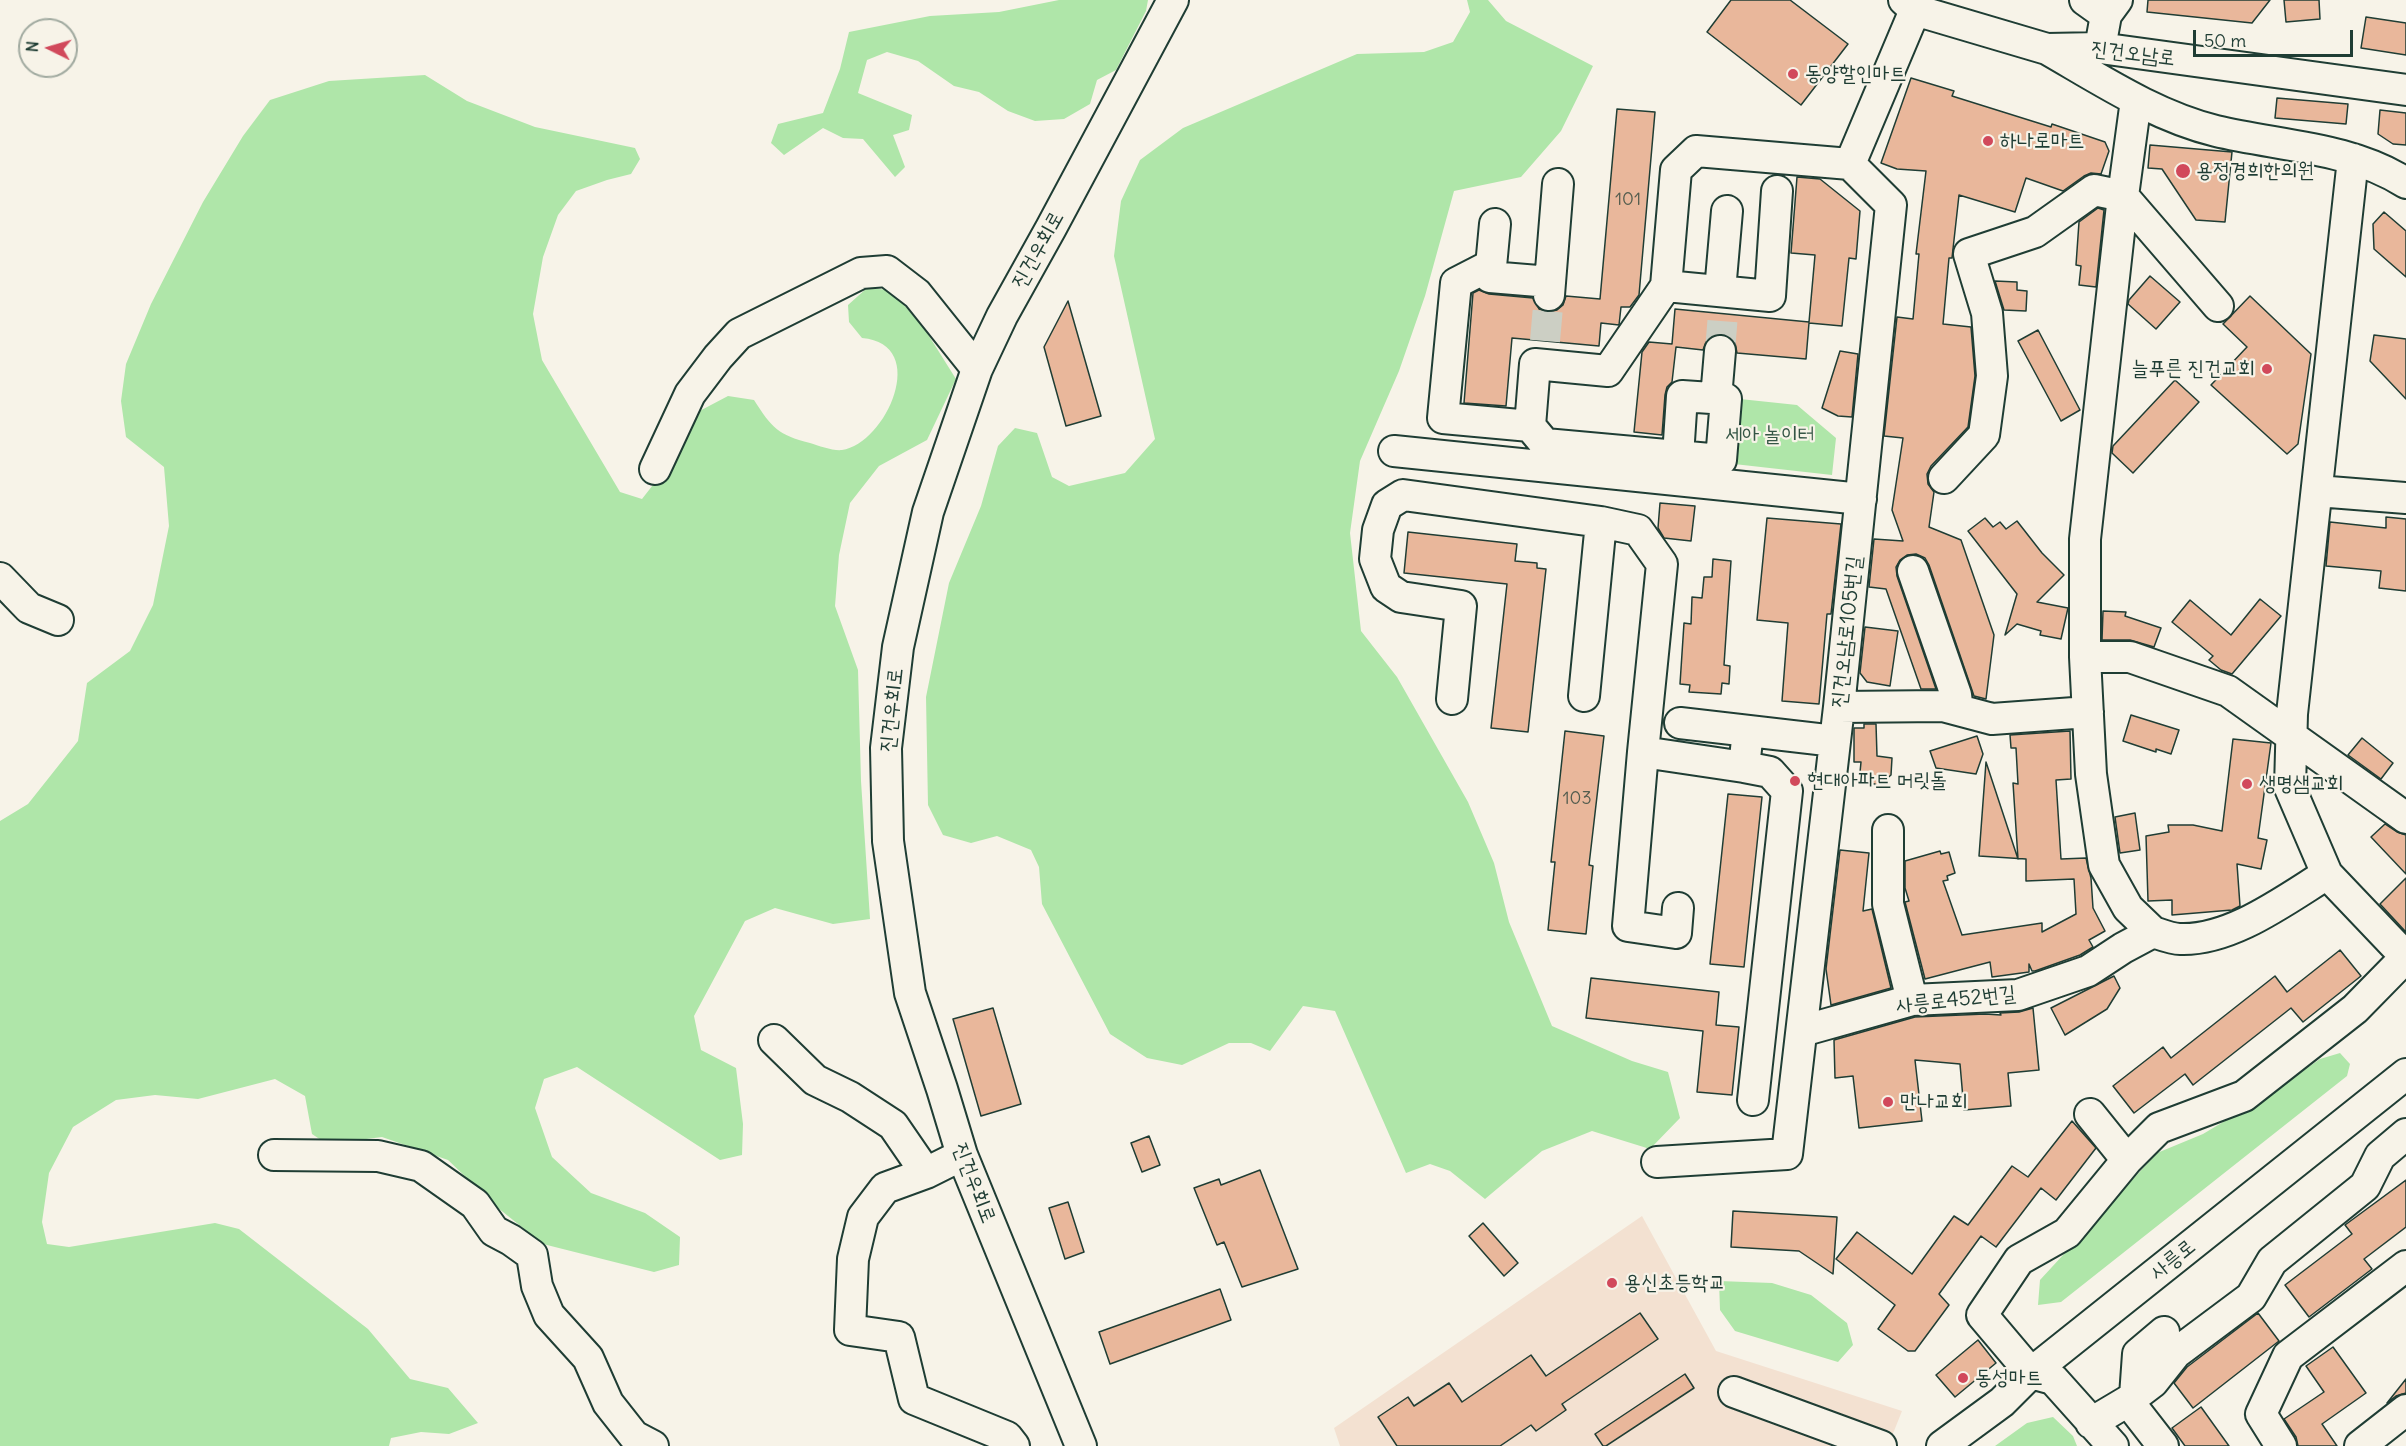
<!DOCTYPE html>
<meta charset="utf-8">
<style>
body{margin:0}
#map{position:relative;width:2406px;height:1446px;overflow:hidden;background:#f7f3e8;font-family:Delius,sans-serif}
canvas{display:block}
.north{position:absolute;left:18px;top:18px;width:60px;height:60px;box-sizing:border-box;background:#f7f3e8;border:2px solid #a1aaa0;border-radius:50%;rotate:275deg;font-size:16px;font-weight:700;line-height:24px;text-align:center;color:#1f3d34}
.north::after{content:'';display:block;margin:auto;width:21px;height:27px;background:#d1495b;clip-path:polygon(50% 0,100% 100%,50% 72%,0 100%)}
.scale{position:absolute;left:2193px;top:30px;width:160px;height:27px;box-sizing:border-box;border:3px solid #1f3d34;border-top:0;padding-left:8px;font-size:18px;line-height:21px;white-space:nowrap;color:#1f3d34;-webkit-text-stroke:4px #f7f3e8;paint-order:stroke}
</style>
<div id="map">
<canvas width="2406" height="1446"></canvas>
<div class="north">N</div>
<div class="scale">50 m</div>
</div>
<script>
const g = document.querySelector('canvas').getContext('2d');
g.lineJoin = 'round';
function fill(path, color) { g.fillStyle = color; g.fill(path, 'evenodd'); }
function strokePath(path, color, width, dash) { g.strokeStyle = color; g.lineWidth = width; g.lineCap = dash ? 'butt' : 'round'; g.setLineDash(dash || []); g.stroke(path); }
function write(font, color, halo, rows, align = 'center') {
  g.font = font + ' Delius,"Poor Story",sans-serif'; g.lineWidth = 4.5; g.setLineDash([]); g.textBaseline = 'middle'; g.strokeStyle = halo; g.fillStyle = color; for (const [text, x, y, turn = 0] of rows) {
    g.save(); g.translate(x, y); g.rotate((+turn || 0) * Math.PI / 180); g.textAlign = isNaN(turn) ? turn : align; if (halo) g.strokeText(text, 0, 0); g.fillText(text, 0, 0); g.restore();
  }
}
const built = new Path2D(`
 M1642 1216 1716 1351 1902 1411 1888 1446H1340L1334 1428Z`);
const green = new Path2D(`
 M1059 0H1148L1146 11 1116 70 1097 80 1090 104 1064 119 1035 121 1008 111 979 92 954 86 918 61 887 52 867 60 858 93 912 115 909 130 893 135 905 167 895 177 863 139 843 138 823 128 784 155 771 143 778 124 823 113 840 69 849 32 930 16 999 12Z
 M1467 0H1488L1506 21 1593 66 1561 131 1521 177 1454 191 1425 296 1399 371 1360 461 1350 533 1361 631 1397 677 1468 802 1494 863 1509 922 1552 1026 1632 1061 1668 1072 1680 1118 1650 1149 1592 1131 1542 1151 1485 1199 1450 1171 1430 1164 1406 1173 1335 1011 1303 1006 1270 1051 1251 1043H1229L1182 1065 1147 1058 1110 1034 1042 904 1039 867 1031 850 997 836 971 843 943 835 928 805 926 697 949 583 981 506 998 446 1015 428 1037 433 1052 477 1069 486 1125 473 1155 439 1114 256 1121 201 1140 160 1183 128 1357 54 1424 52 1453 42 1470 12Z
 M425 75 467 101 535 127 635 148 640 159 631 174 607 180 576 191 558 215 543 257 533 314 542 360 620 492 642 499 656 481 692 415 728 396 754 400C772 428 778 435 810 443 819 446 833 451 842 450 886 444 931 344 862 338L849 322 848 305 867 288 891 290 924 328 956 379 927 440 879 466 850 503 839 555 835 606 858 670 861 781 870 919 833 924 775 908 745 921 694 1016 701 1050 736 1068 743 1124 742 1155 720 1160 577 1067 544 1079 535 1108 552 1157 591 1193 645 1213 680 1237 679 1265 654 1272 543 1244 498 1208 448 1160 382 1137 327 1144 312 1134 305 1096 275 1079 198 1099 155 1095 116 1100 73 1127 49 1173 42 1222 47 1244 69 1247 215 1223 239 1229 368 1329 410 1379 448 1388 478 1423 449 1434 421 1432 391 1438 389 1446H0V821L28 804 78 741 87 683 130 651 153 605 169 526 164 467 126 437 121 401 126 364 151 304 203 202 243 136 270 100 329 81Z
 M1740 399 1797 405 1836 438 1832 475 1734 464Z
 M2340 1053 2350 1064 2347 1076 2061 1302 2038 1305 2040 1280 2157 1153 2203 1134 2265 1097 2320 1059Z
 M1719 1281 1772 1283 1811 1295 1847 1323 1853 1345 1838 1362 1735 1331 1720 1310Z
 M2053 1417 2073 1436 2077 1446H1995L2027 1423Z`);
const building = new Path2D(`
 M1731 0H1790L1848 44 1801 105 1707 32Z
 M2148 0H2270L2252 23 2147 12Z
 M2284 0H2319L2320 19 2286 22Z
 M2366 17 2406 23V55L2361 48Z
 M1911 78 1954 91 1952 96 2051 127 2052 124 2105 142 2109 151 2101 174 2091 173 2084 176 2063 191 2026 178 2015 212 1959 195 1952 258H1949L1943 324 1971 327 1975 376 1968 427 1931 466 1927 474 1928 484 1934 492 1929 527 1961 540 1994 635 1986 699 1974 696 1929 565 1925 558 1916 554 1907 555 1900 560 1896 567 1897 576 1936 689H1921L1886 589 1869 587 1874 539 1903 541 1892 510 1903 438 1884 436 1897 317 1913 319 1919 254H1916L1926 171 1897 169 1881 163Z
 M2277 98 2348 104 2346 124 2275 118Z
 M1617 109 1655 112 1639 295 1630 307H1621L1619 325 1601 323 1599 346 1512 338 1506 406 1464 403 1473 293 1479 290 1489 294 1533 298 1539 309 1548 312 1557 310 1563 305 1566 296 1600 299Z
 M2380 110 2406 113V145L2393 144 2378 134Z
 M2150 145 2232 152 2225 222 2196 220 2162 169 2148 168Z
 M1797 177 1820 179 1860 211 1856 259 1849 258 1842 326 1809 323 1806 359 1737 353 1735 343 1729 337 1722 334 1712 336 1706 342 1703 350 1676 347 1672 382 1667 387 1665 395 1662 435 1634 432 1642 352 1649 342 1672 344 1675 309 1809 322 1815 255 1791 253Z
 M2098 208 2104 210 2096 287 2079 285 2081 266 2076 265 2079 222Z
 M2384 212 2406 231V277L2374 249 2373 224Z
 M2150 276 2180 302 2156 329 2128 304 2129 300Z
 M1995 281 2017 282V290L2027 291 2026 311 2004 310Z
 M2250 296 2311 354 2298 444 2287 454 2211 385 2247 347 2223 324Z
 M1068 301 1101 416 1066 426 1044 347Z
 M2038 330 2080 410 2061 421 2018 341Z
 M2374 335 2406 339V399L2370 361Z
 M1840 351 1858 354 1852 417 1838 416 1822 408Z
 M2175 380 2199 402 2133 473 2112 453 2113 446Z
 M1660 503 1695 506 1691 541 1664 538 1658 528Z
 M2386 517 2406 519V591L2379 588 2381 571 2326 566 2330 522 2386 528Z
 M1767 518 1841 524 1831 614H1827L1819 704 1782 701 1788 623 1757 620Z
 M1985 518 1993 527 2000 522 2006 529 2017 521 2042 553 2064 575 2037 602 2068 608 2061 639 2040 635 2041 631 2017 624 2005 635 2017 594 1968 531Z
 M1408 532 1517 544 1515 561 1537 563V568L1546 569 1528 732 1491 728 1507 584 1404 573Z
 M1713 559 1731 561 1724 665 1730 666 1729 684 1722 683 1721 694 1689 692 1690 685 1680 684 1684 623 1691 624 1692 597 1702 598 1704 577H1712Z
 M2260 599 2281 616 2232 674 2221 670 2209 660 2213 656 2172 622 2190 600 2231 635Z
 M2103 611 2126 612 2125 616 2161 628 2154 647 2130 640H2102Z
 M1865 627 1898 631 1890 686 1867 682 1860 673Z
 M2131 715 2179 730 2171 754 2156 749V752L2123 741Z
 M1864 724H1876L1877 756 1892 758 1891 775 1876 788 1875 784 1859 783 1861 762H1854V728H1864Z
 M1565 731 1604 736 1589 865 1593 866 1586 934 1548 930 1555 862H1551Z
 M2070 731 2071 779 2056 780 2061 859 2086 858 2091 878 2093 908 2105 931 2089 940 2093 947 2080 955 2035 971H2032L2029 964V972L1992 977 1990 962 1925 979 1905 902 1909 901 1905 888V861L1940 851 1941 854 1949 852 1955 873 1947 876 1948 880 1943 881 1962 935 2042 923V932L2076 914 2074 879 2026 881V859L1979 856 1986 762 2018 859 2013 783 2018 784 2016 748H2011L2010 735Z
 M1977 736 1983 754 1976 774 1936 768 1930 751Z
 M2362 738 2393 763 2381 779 2348 755Z
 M2233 739 2271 743 2258 838 2267 840 2261 869 2237 864 2240 906 2232 910 2172 915V900L2148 901 2146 836 2169 832 2168 825H2193L2222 831Z
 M1728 794 1762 797 1744 967 1710 964Z
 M2135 813 2140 850 2120 853 2115 817Z
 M2385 824 2397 832 2406 835V874L2371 837Z
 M1840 850 1869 853 1863 911 1872 909 1891 988 1831 1005 1826 969Z
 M2406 878V932L2380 904Z
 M2340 950 2361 976 2303 1022 2291 1008 2193 1085 2185 1074 2134 1113 2113 1086 2163 1047 2171 1058 2275 976 2287 992Z
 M2114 976 2120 988 2107 1009 2065 1035 2051 1008Z
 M1591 978 1719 992 1716 1025 1739 1027 1732 1095 1697 1092 1703 1031 1586 1018Z
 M993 1008 1021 1104 981 1116 953 1019Z
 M2033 1008 2039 1070 2008 1073 2011 1106 1964 1110 1960 1064 1915 1060 1922 1121 1859 1128 1853 1076 1835 1078 1834 1040 1915 1017 1985 1014 2001 1015 2000 1013 2019 1012Z
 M2072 1121 2096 1148 2056 1200 2041 1188 1996 1247 1981 1236 1939 1294 1949 1305 1915 1351H1908L1878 1329 1895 1305 1836 1259 1857 1232 1912 1274 1954 1216 1968 1225 2012 1166 2028 1177Z
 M1149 1136 1160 1165 1142 1172 1131 1143Z
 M1260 1170 1298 1269 1242 1287 1224 1242 1217 1245 1194 1188 1219 1179 1221 1185Z
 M2406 1180V1227L2364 1259 2372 1269 2309 1317 2285 1285 2352 1234 2345 1225Z
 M1068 1202 1084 1252 1065 1259 1049 1208Z
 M1733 1211 1837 1217 1833 1274 1799 1251 1731 1247Z
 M1483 1223 1518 1263 1504 1276 1469 1236Z
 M1220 1289 1231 1320 1110 1364 1099 1332Z
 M1640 1313 1658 1339 1562 1404 1566 1410 1536 1431 1531 1425 1500 1446H1397L1378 1417 1408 1397 1414 1406 1449 1383 1462 1402 1531 1355 1546 1376Z
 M2258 1313 2279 1341 2193 1408 2174 1383 2187 1367Z
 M1978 1340 1996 1363 1955 1397 1936 1375Z
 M2333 1347 2366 1393 2322 1424 2337 1446H2298L2296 1437 2284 1419 2324 1392 2306 1366Z
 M1685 1374 1694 1388 1606 1446H1603L1595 1434Z
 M2406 1379V1393L2396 1396 2387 1403Z
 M2201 1407 2229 1446H2185L2172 1428Z`);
const minorTunnel = new Path2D(`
 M1545 341 1549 295
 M1720 351 1723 314`);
const minor = new Path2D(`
 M1904 0 1915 10 2047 49 2100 48 2406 90
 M2085 0 2106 15
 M2100 48 2106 15 2117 0
 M2047 49C2101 80 2155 116 2216 131 2279 146 2350 147 2406 183
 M2136 100 2123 196 2085 539V657L2091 774 2104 865 2128 908 2153 932
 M1495 224 1490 277 1550 282
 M1491 265 1456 283 1443 418 1530 426 1535 364 1608 371 1666 286 1676 170 1696 151 1850 164
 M1666 286 1770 296 1777 191
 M1720 291 1727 211
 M1549 295 1558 184
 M1716 398 1720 351
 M1530 426 1545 444 1721 460 1726 399 1682 396 1678 456
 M1394 451 1861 499
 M655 469 690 394 718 357 739 334 861 273 887 271 917 294 977 369
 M1944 478 1984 435 1992 376 1987 313 1969 254 2035 232 2094 190 2123 196 2218 306
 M2317 491 2406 498
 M1601 522 1638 530 1662 564 1643 752 1744 767 1748 731
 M1913 571 1956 695 1958 710
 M0 578 29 608 58 620
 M2085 657H2130L2228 691 2406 818
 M1452 699 1461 606 1401 597 1386 587 1375 559 1378 530 1387 505 1403 495 1601 522 1584 696
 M1839 707 1943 706 1992 719 2088 712
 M1680 723 1835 741
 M1643 752 1628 926 1676 933 1678 908
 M1744 767 1770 772 1787 791 1753 1100
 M1888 830V904L1912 1000
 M2327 874 2290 788 2292 714 2353 159
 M1802 1031 1912 1000 2018 995 2088 971 2123 948 2153 932C2162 935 2172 939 2180 939 2231 941 2285 900 2327 874L2406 957
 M774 1040 815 1080 850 1097 893 1125 926 1173
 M2090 1114 2127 1160 2067 1233 2019 1260 1982 1315 2031 1373 2053 1379 2113 1446
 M274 1155 378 1156 421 1166 475 1204 494 1231 511 1240 532 1255 537 1286 549 1315 588 1358 608 1403 634 1436 653 1446
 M962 1155 926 1173 885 1188 863 1217 853 1259 850 1330 899 1337 914 1399 1007 1437 1014 1446
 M2127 1160 2159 1128 2244 1096 2355 1009 2406 957
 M1657 1162 1787 1154 1839 707 1891 205 1850 164 1915 10
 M1734 1392 1881 1446
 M2135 1396 2138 1354 2164 1332
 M2128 1401 2163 1446
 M2091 1423 2128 1401 2153 1382 2176 1353 2251 1297 2272 1261 2365 1186 2380 1156 2406 1134
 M1081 1446 962 1155 942 1089 910 993 888 841 886 748 898 647 928 512 977 369 1002 316 1051 228 1173 0
 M1942 1446 2002 1402 2031 1373 2406 1074
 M2281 1446 2261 1414 2288 1356 2406 1266
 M2360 1446 2406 1410`);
const markers = [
 [1793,74,6,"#d1495b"],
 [1988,141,6,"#d1495b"],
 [2183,171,8,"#d1495b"],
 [2267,369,6,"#d1495b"],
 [1795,781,6,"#d1495b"],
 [2247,784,6,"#d1495b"],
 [1888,1102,6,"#d1495b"],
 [1612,1283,6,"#d1495b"],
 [1963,1378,6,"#d1495b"]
];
const numberNames = [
 ["101",1628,200],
 ["103",1577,799]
];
const streetNames = [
 ["진건오남로",2133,54,7],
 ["진건우회로",1038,250,-61],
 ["진건오남로105번길",1847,632,-84],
 ["진건우회로",892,710,-84],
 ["사릉로452번길",1956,1000,-6],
 ["진건우회로",974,1183,69],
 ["사릉로",2173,1260,-39]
];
const poiNames = [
 ["동양할인마트",1805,74],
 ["하나로마트",2000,141],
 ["용정경희한의원",2196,171],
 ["늘푸른 진건교회",2255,369,"right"],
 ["현대아파트 머릿돌",1807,781],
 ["생명샘교회",2259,784],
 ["만나교회",1900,1102],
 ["용신초등학교",1624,1283],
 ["동성마트",1975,1378]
];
const parkNames = [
 ["세아 놀이터",1770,435]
];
fill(built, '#f3e1d1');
fill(green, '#afe6a9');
fill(building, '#e9b79b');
strokePath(building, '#1f3d34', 1.5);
strokePath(minorTunnel, '#cccfc4', 30, [30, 15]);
strokePath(minor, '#1f3d34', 34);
strokePath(minor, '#f7f3e8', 30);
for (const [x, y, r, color] of markers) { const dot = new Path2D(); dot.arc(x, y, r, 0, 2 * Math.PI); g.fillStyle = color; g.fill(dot); strokePath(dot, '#f7f3e8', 2); }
write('18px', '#525c4e', null, numberNames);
write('21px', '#1f3d34', '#f7f3e8', streetNames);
write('21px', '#1f3d34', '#f7f3e8', poiNames, 'left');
write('21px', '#355646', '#f7f3e8', parkNames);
</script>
